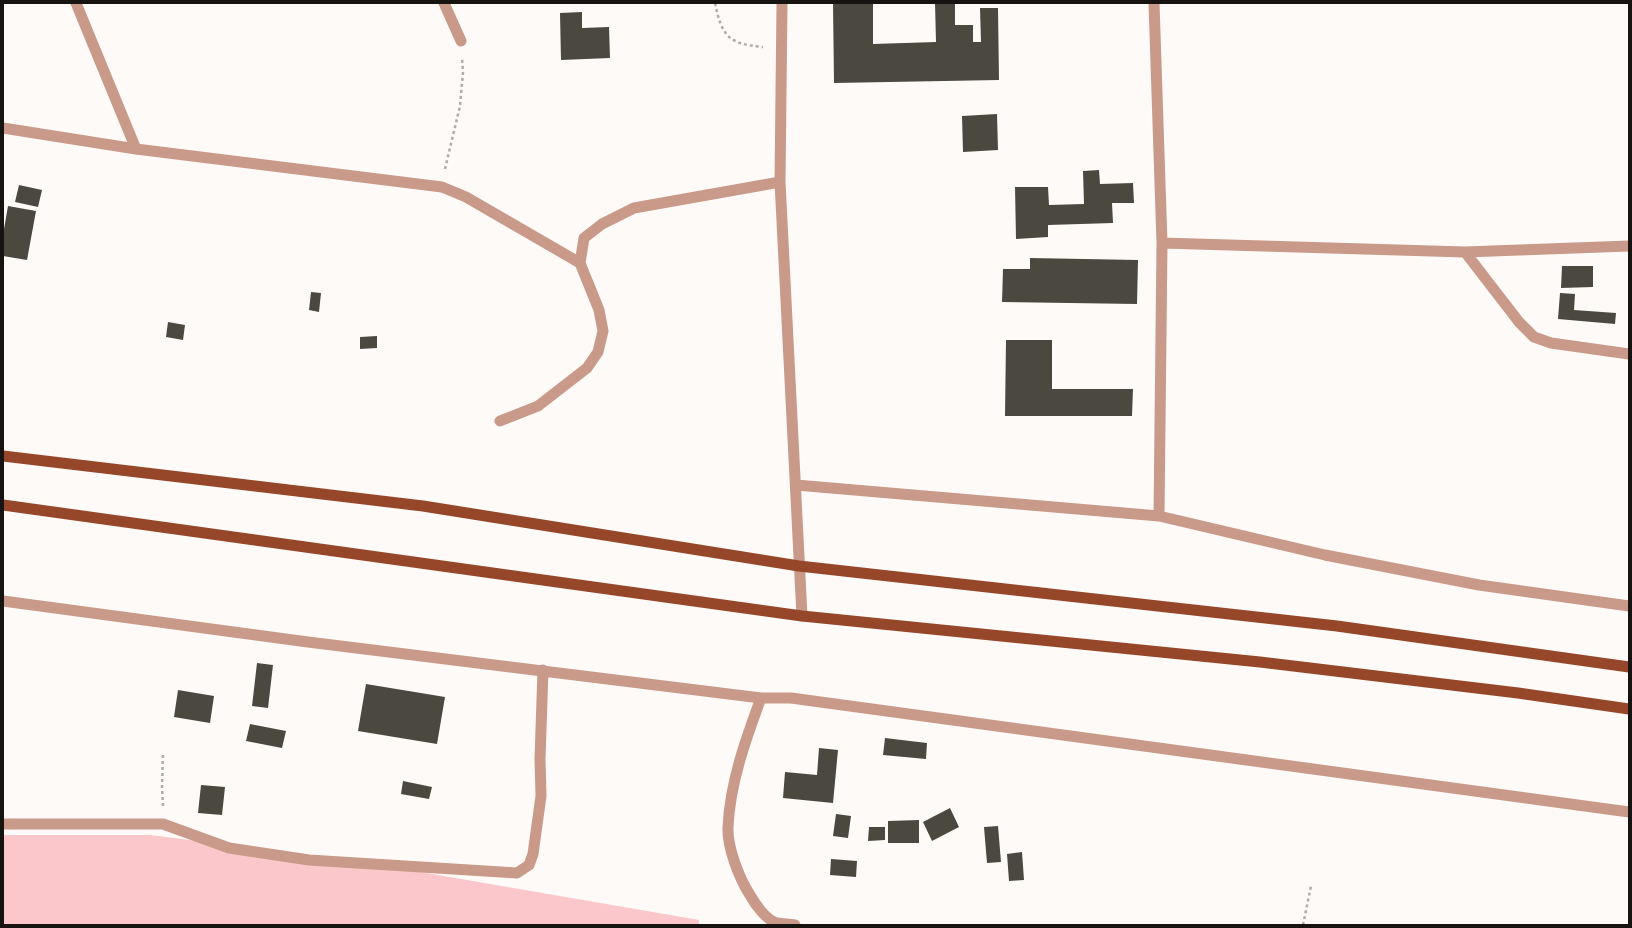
<!DOCTYPE html>
<style>
body{margin:0}
#map{position:relative;width:1632px;height:928px;overflow:hidden;background:#fefaf7;font-family:Jost,sans-serif}
canvas{display:block}
.frame{position:absolute;inset:0;border:4px solid #161310;pointer-events:none}
</style>
<div id="map">
<canvas width="1632" height="928"></canvas>
<div class="frame"></div>
</div>
<script>
const g = document.querySelector('canvas').getContext('2d');
g.lineJoin = 'round';
function fill(path, color) { g.fillStyle = color; g.fill(path, 'evenodd'); }
function strokePath(path, color, width, dash) { g.strokeStyle = color; g.lineWidth = width; g.lineCap = dash ? 'butt' : 'round'; g.setLineDash(dash || []); g.stroke(path); }
const green = new Path2D(`
 M3 835H150L351 860 699 920V925H3Z`);
const building = new Path2D(`
 M833 3H873V44L936 42 935 3H955V25H973V42H981L980 8H998L999 80 834 83Z
 M582 12V28L609 27 610 58 561 60 560 13Z
 M997 114 998 150 963 152 962 116Z
 M1099 170 1100 184 1133 183 1134 203H1112L1113 223 1048 225V237L1016 239 1015 187H1048L1049 205 1084 204 1083 171Z
 M19 185 42 190 38 207 15 202Z
 M8 206 36 211 27 260 3 256V235Z
 M1030 258 1138 260 1137 304 1002 302 1003 269H1030Z
 M1562 266H1593V287L1561 288Z
 M311 292 321 293 319 312 309 310Z
 M1560 293 1575 294 1574 310 1616 313 1615 324 1558 319Z
 M168 322 185 325 183 340 166 337Z
 M377 336V348L360 349V337Z
 M1006 340H1052V389H1133L1132 416H1005Z
 M257 663 273 665 268 708 252 706Z
 M366 684 445 697 437 744 358 731Z
 M178 690 214 696 210 723 174 717Z
 M250 724 286 731 282 748 246 741Z
 M885 738 927 743 926 759 883 755Z
 M819 748 838 750 833 803 783 798 785 772 817 775Z
 M403 781 432 787 429 799 401 794Z
 M201 785 225 787 222 815 198 813Z
 M950 808 959 827 932 841 923 822Z
 M836 814 851 816 848 838 833 836Z
 M919 820V843H888V821Z
 M998 826 1001 862 987 863 984 827Z
 M869 827H885V840L868 841Z
 M1022 852 1024 880 1009 881 1007 854Z
 M831 859 857 861 856 877 830 875Z`);
const path = new Path2D(`
 M715 3C722 37 729 44 763 47
 M445 169 460 106 463 72 462 58
 M163 806 162 787 163 752
 M1303 925 1311 886`);
const minor = new Path2D(`
 M76 3 136 149
 M444 3 461 41
 M782 3 780 182 802 616
 M1154 3 1162 243 1159 516
 M3 128 136 149 442 187 466 197 580 263 599 310 603 331 598 352 587 368 538 406 500 421
 M1162 243 1465 252 1629 246
 M1465 252 1519 322 1534 337 1551 343 1629 354
 M580 263 584 238 602 224 634 208 780 182
 M796 485 1159 516 1325 555 1479 585 1629 606
 M3 601 308 642 761 698H791L1629 812
 M761 698C746 739 730 782 728 827 727 847 739 878 750 895 755 904 766 920 777 923 782 924 789 924 795 925
 M3 824H163L229 848 309 860 517 873 529 865 533 854 541 796 540 759 543 670`);
const primary = new Path2D(`
 M3 456 423 506 799 566 1337 626 1629 667
 M3 505 802 616 1260 662 1518 693 1629 709`);
fill(green, '#fcc7cb');
fill(building, '#4b483f');
strokePath(path, '#afaba8', 2.5, [3, 3]);
strokePath(minor, '#c99a89', 11);
strokePath(primary, '#964629', 11);
</script>
